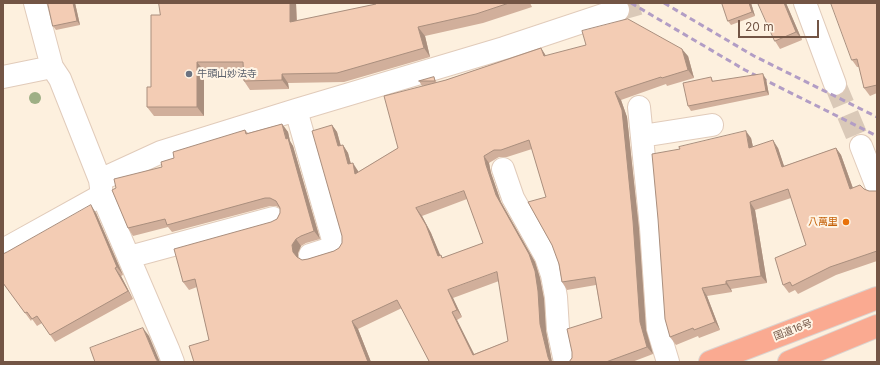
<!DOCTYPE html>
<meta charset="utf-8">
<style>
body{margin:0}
#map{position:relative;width:880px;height:365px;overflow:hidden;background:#fdf0de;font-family:Inter,sans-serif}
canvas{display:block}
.frame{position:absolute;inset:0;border:4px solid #735545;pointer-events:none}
.scale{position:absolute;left:738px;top:20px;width:81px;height:18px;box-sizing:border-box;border:2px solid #735545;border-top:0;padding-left:5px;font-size:12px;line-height:14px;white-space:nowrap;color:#735545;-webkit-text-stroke:3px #fff4e5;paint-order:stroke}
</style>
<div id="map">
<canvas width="880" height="365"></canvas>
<div class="frame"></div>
<div class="scale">20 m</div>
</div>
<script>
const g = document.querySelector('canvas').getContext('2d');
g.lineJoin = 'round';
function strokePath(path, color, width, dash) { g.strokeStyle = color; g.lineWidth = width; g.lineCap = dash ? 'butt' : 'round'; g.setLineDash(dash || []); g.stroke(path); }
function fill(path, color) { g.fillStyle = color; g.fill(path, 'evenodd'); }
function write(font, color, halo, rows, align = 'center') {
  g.font = font + ' Inter,"Noto Sans JP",sans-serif'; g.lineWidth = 4; g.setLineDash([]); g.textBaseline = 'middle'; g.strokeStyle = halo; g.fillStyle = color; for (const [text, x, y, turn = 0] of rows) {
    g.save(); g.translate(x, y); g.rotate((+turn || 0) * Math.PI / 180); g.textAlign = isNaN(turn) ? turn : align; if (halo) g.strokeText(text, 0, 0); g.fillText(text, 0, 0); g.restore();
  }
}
const minorTunnel = new Path2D(`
 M618 10 642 3
 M835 84 861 146`);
const minor = new Path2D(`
 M35 3 52 67 60 79 100 180 102 195 168 349 173 362
 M805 3 835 84
 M3 77 52 67
 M639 107 651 228 658 329 668 362
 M296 110 335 247 310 255
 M642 136 712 125
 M861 146 877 187
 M503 169 513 198 546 257 552 275 556 297 558 329 565 362
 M100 180 161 152 296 110 504 48 618 10
 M3 250 102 195
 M129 257 273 218`);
const highway = new Path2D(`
 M710 362 877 298
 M789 362 877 326`);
const rail = new Path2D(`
 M631 3 745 70 877 136
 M664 3 754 56 877 117`);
const trees = [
 [35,98]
];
const wall = new Path2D(`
 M49 3H75L80 25 56 30 53 26Z
 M296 3 297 21 376 4V3H530L532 7 483 23 425 36 430 57 344 82 288 83 289 89 250 90 244 81V71H204V116H154L147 107 151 87 160 15Z
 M722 3H751L755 16 731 25 728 21Z
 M786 3 802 40 780 49 775 41Z
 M877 3V93L870 96 864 88 859 67H857L852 60Z
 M541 48 546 56H688L694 78 667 86 666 84 621 100 627 117 639 229 646 330 653 354 632 362H569L602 318 596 285 567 290 562 282 546 197 532 149 507 157H499L489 163 491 173 501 202 535 262 540 278 544 299 546 331 552 362H427L429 361 402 308 358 329 371 362H194L209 340 197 287 189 290 183 282 277 219 280 213V208L276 206H270L172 232 168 227 133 236 128 228 162 167 174 158 245 130 248 133 282 124 288 132 290 141 293 146 320 239 306 243 301 246 298 253V258L302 260 308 259 334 251 339 248 342 243V236L332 125 337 132 341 146 343 145 348 153 351 164 358 171V172L398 148 426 85 422 86 419 81 434 77 437 83 446 80ZM467 199 483 243 443 258 440 256 431 233 422 216ZM499 281 508 341 474 354 457 320 462 317 453 298Z
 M711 77 713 81 766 79 769 95 691 111 688 106Z
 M751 138 753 147 778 148 784 166 836 148 841 155 853 188 864 189 869 191H876L877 190V261L836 275 798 294 795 290 789 293 783 285 806 245 791 198 755 210 767 283 731 289 732 292 707 296 720 330 699 338 698 336 676 345 670 337 680 149Z
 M96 213 123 275 121 276 133 299 55 342 42 323 37 326 32 319 31 321 3 283 7 252Z`);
const shadedWall = new Path2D(`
 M73 3H75L80 25 77 21Z
 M290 3H296L297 31 290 22Z
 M749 3H751L755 16 752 12Z
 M784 3H786L802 40 796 32Z
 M418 27 425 36 430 57 424 48Z
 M541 48 546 56H544Z
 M682 49 688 56 694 78 688 70Z
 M197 62 204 71V116L197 107Z
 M282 74 288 83 289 89 282 80Z
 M763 74 766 79 769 95 766 91Z
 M615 92 621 100 627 117 639 229 646 330 653 354 647 347 640 322Z
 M282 124 288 132 290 141 293 146 320 239 314 231Z
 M332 125 337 132 343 154 338 146Z
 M746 131 751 138 755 156 749 148Z
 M773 140 778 148 787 175 782 167Z
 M343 145 348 153 353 172 348 164Z
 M836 148 841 155 856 197 850 189Z
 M484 156 489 163 491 173 501 202 535 262 540 278 544 299 546 331 552 362H550L548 357 540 324 486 165Z
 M353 163 358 171 360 182 355 174Z
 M750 202 755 210 767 283 761 276Z
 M91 205 96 213 123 275 117 267Z
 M416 208 422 216 431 233 444 264 438 256Z
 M296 239 301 246 298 253V259L293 252 292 245Z
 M115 268 121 276 133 299 128 291Z
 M726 281 731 289 732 292 726 284Z
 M702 288 707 296 720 330 715 322Z
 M448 290 453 298 462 317 457 310Z
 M452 312 457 320 478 362 473 355Z
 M352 321 358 329 371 362H368Z
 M143 328 149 336 160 362H158L156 359Z`);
const building = new Path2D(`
 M48 3H73L77 21 53 26Z
 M159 3H290V22L376 4V3H509L476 14 418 27 424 48 337 73 282 74V80L244 81 243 62H197V107H147V87H151V15H160Z
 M722 3H749L752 12 728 21Z
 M758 3H784L796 32 775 41Z
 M831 3H877V85L864 88 857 59 852 60Z
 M628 19 682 49 688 70 662 78 661 77 615 92 622 110 633 221 640 322 647 347 606 362H569L572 358V352L567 329 602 318 595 277 562 282 559 264 552 245 528 202 546 197 529 140 501 150H494L484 156 486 165 496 195 529 254 535 271 538 291 540 324 548 357 550 362H427L429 361 397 300 352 321 368 362H194L189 346 209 340 195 279 183 282 174 249 271 222 277 219 280 213V208L276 201 270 198H265L167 225 165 219 128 228 112 190 116 188 114 179 162 167 161 162 174 158 173 152 245 130 246 134 282 124 286 139 288 138 314 231 301 236 296 239 292 245 293 252 297 257 302 260 308 259 334 251 339 248 342 243V236L312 131 332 125 338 146 343 145 348 164 353 163 355 174 398 148 384 96 446 80 541 48 544 56 586 45 582 31ZM464 191 483 243 442 258 441 255 438 256 426 225 416 208ZM497 272 508 341 473 355 452 312 457 310 448 290Z
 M763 74 766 91 688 106 683 83 711 77 712 81Z
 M434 77 435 81H419Z
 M746 131 749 148 773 140 782 167 836 148 850 189 860 185 864 189 869 191H876L877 190V251L830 267 792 286 790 282 783 285 775 258 806 245 788 189 750 202 761 276 726 281V284L702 288 715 322 694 330 693 328 670 337 665 319 658 219 652 154 680 149 679 147Z
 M91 205 117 267 115 268 128 291 50 335 37 316 32 319 27 312 25 313 3 283V254L7 252Z
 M143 328 156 359 158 362H95L90 348Z`);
const markers = [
 [189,74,4,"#6b7280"],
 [846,222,4,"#e8710a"]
];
const worshipNames = [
 ["牛頭山妙法寺",197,74]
];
const foodNames = [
 ["八萬里",838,222]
];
const streetNames = [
 ["国道16号",793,330,-21]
];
strokePath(minorTunnel, '#dac9b8', 22, [22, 11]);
strokePath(minor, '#e1cbba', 24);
strokePath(highway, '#dbd3cf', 24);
strokePath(minor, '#fff', 22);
strokePath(highway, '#faaa91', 22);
strokePath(rail, '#b29dc5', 3, [6, 4]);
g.fillStyle = '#9eaf85';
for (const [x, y] of trees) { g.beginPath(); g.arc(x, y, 6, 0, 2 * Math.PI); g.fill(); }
fill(wall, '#d1af9b');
fill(shadedWall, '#aa8f7e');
fill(building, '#f3ccb4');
strokePath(building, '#aa8f7e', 1);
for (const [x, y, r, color] of markers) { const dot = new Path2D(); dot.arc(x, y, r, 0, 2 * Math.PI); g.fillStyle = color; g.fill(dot); strokePath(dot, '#fff4e5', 1.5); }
write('10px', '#5b616d', '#fff4e5', worshipNames, 'left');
write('10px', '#c56008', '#fff4e5', foodNames, 'right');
write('10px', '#735545', '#fff4e5', streetNames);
</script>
